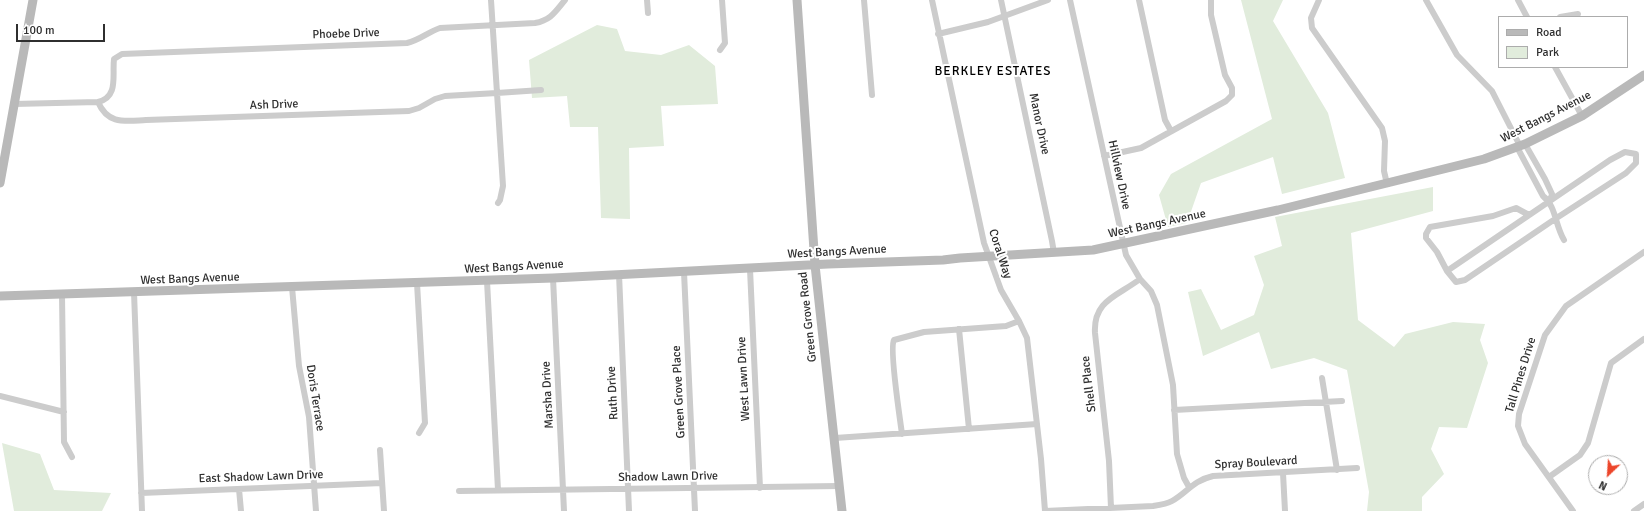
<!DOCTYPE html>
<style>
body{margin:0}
#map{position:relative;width:1644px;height:511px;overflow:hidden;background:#fff;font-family:Signika,sans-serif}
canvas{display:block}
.legend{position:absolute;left:1498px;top:16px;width:130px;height:52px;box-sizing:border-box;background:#fff;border:1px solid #acacac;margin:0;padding:5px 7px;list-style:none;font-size:12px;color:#2f2f2f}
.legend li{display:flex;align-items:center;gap:8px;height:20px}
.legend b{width:20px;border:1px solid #acacac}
.north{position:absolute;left:1588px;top:455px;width:40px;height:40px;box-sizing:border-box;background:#fff;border:1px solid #acacac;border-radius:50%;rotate:205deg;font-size:11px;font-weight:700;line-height:16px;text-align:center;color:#2f2f2f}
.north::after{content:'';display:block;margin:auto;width:14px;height:18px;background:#ec452a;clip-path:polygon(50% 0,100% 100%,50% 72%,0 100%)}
.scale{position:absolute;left:16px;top:24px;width:89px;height:18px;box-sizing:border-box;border:2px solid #2f2f2f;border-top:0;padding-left:5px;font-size:12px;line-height:14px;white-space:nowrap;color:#2f2f2f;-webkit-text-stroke:3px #fff;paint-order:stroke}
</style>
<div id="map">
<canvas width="1644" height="511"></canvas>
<ul class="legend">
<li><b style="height:5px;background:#b9b9b9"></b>Road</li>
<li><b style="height:11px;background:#e1ecdc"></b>Park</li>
</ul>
<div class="north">N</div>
<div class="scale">100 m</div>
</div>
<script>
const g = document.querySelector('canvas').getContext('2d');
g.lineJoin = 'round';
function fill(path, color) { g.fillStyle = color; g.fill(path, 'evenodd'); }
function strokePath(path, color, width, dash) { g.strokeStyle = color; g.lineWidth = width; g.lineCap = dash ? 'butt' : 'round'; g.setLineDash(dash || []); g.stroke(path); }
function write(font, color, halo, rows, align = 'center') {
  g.font = font + ' Signika,sans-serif'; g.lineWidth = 4; g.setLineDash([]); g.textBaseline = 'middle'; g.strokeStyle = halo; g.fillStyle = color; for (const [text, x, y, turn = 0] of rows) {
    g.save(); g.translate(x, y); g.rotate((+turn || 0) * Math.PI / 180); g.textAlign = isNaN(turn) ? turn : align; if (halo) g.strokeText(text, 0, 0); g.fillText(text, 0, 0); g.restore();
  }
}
const green = new Path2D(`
 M1241 0H1283L1273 21 1328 113 1345 178 1282 194 1273 157 1201 183 1187 223 1168 227 1159 195 1171 174 1272 119Z
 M597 25 617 29 625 51 661 55 689 45 715 66 718 104 661 106 664 146 629 148 630 219 601 218 598 127H570L567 96 532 98 529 60Z
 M1433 187V211L1351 233 1358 320 1394 347 1405 334 1453 322 1485 324 1480 340 1488 363 1467 428 1439 427 1431 449 1444 474 1422 497V511H1367L1369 492 1347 370 1314 358 1271 369 1259 332 1203 356 1188 292 1201 289 1221 330 1254 315 1264 285 1254 256 1282 246 1275 217Z
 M2 443 40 454 54 490 111 493 102 511H14Z`);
const street = new Path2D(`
 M491 0 503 186 500 200 498 203
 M647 0 648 13
 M864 0 872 95
 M932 0 984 243 1001 290 1019 321 1027 338 1041 459 1045 511
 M1001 0 1052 241 1054 253
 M1070 0 1126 255 1140 279 1151 291 1157 305 1173 385 1177 454 1184 478 1189 487
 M1139 0 1165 120 1171 131
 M1319 0 1311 18 1312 28 1382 128 1385 141 1384 171 1387 184
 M1426 0 1457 55 1492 91 1520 146
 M1518 0 1527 17
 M1560 17 1578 14
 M938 34 988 22 1048 0
 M720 50 725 43 722 0
 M1555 67 1582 116
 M98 102C119 97 112 75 114 59L122 54 407 43C420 40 428 32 440 28L535 23C551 20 555 12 565 0
 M14 104 98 102C108 125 125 121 146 120L409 111 419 108 435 99 445 96 497 93 541 90
 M1525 144 1545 179 1552 194 1550 201
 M1517 147 1543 196C1556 206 1555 225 1564 240
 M1104 156 1141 148 1226 101 1232 95V88L1225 75 1211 15V0
 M750 269 760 488
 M1447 271 1610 160 1625 152 1636 154V163L1626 173 1555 219 1465 280 1456 282 1447 271 1437 252 1426 238V234L1430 227 1493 216 1516 208 1529 215
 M684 272 695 511
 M619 274 629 511
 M553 278 564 511
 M487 281 498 490
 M417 283 425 423 419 433
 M292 287 299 366 309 417 316 511
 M134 292 142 511
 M62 295 64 442 72 457
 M959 329 969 429
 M1322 378 1337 470
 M0 396 64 412
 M1174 410 1342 401
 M902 434C900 419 889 348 894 340L924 332 1006 326 1019 321
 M835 438 1037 424
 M380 450 384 511
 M1283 473 1285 511
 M1549 477 1580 455 1588 443 1611 363 1644 339
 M239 489 241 511
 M459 491 839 486
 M141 493 382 483
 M1111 508 1109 461 1095 333C1093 300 1118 296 1140 279
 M1045 511 1153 506C1160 505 1167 504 1172 501 1188 492 1192 481 1213 476L1357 468
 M1573 511 1525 444 1518 426 1519 414 1545 335 1566 306 1644 252
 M1634 511 1644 504`);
const secondary = new Path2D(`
 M797 0 815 265 842 511
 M0 183 33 0
 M0 296 553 278 828 264 943 260 960 258 1093 250 1278 210 1484 159 1525 144 1582 116 1644 75`);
const streetNames = [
 ["Phoebe Drive",346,34,-2],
 ["Ash Drive",274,105,-2],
 ["West Bangs Avenue",1546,117,-27],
 ["Manor Drive",1039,124,78],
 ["Hillview Drive",1119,175,78],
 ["West Bangs Avenue",1157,224,-12],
 ["West Bangs Avenue",837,252,-3],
 ["Coral Way",1000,254,72],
 ["West Bangs Avenue",514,267,-3],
 ["West Bangs Avenue",190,279,-2],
 ["Green Grove Road",808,317,-96],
 ["Tall Pines Drive",1521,375,-73],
 ["West Lawn Drive",744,379,-93],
 ["Shell Place",1089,384,-97],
 ["Green Grove Place",679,392,-93],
 ["Ruth Drive",613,393,-93],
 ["Marsha Drive",548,395,-93],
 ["Doris Terrace",315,398,81],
 ["Spray Boulevard",1256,463,-3],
 ["East Shadow Lawn Drive",261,477,-2],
 ["Shadow Lawn Drive",668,477,-1]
];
const neighbourhoodNames = [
 ["BERKLEY ESTATES",993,72]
];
fill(green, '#e1ecdc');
strokePath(street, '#ccc', 6);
strokePath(secondary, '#b9b9b9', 9);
write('12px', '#2f2f2f', '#fff', streetNames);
g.letterSpacing = '1px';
write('13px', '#000', '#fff', neighbourhoodNames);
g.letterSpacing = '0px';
</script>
